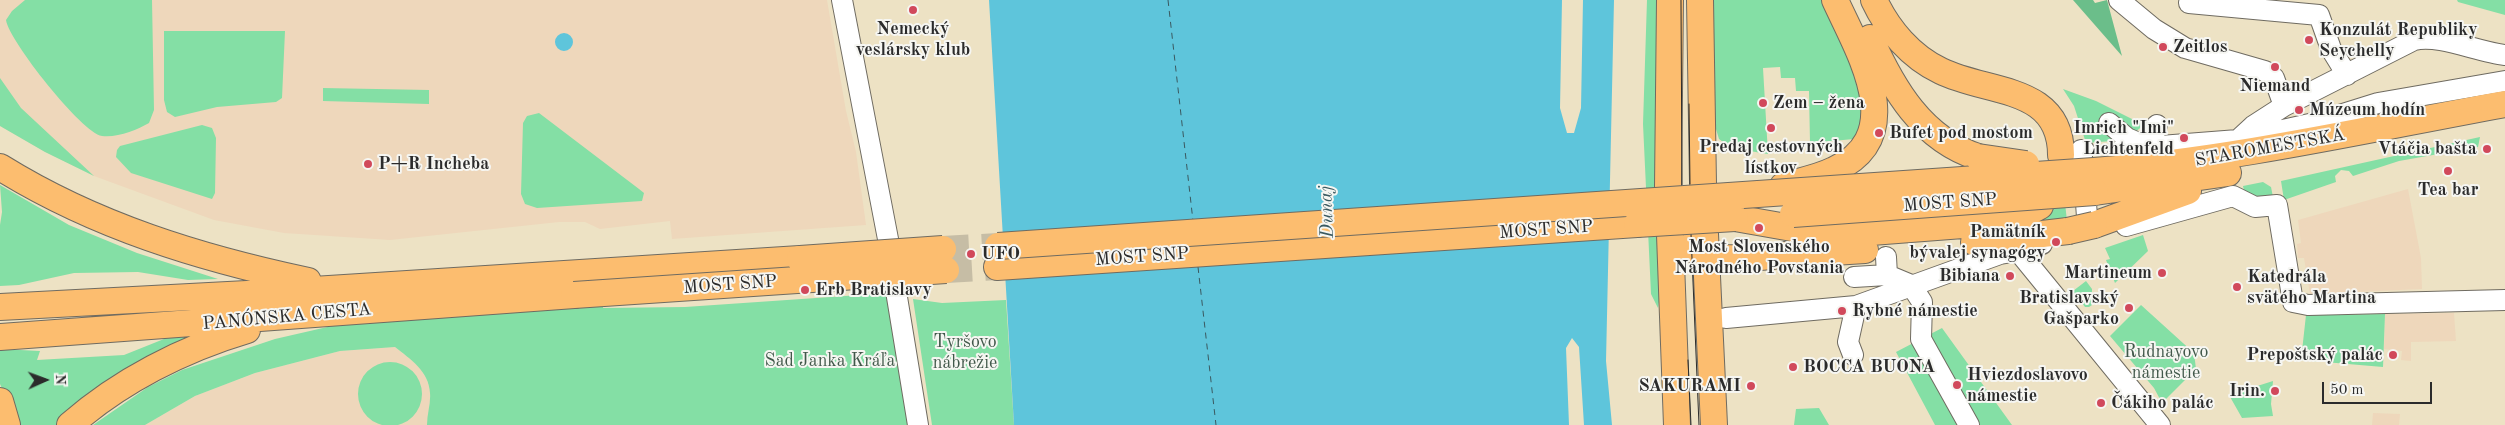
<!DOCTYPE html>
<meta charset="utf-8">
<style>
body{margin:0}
#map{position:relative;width:2505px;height:425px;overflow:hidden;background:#ede2c4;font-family:"Old Standard TT",serif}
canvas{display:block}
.north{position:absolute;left:20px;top:355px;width:50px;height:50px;-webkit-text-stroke:4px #f6f6f2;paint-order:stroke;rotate:88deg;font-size:14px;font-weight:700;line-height:20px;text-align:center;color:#2b2b2b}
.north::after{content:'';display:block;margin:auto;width:18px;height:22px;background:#2b2b2b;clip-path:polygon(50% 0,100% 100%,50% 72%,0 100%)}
.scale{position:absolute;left:2322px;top:382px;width:110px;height:22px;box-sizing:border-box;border:2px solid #2b2b2b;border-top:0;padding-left:6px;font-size:15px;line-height:18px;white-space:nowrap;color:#2b2b2b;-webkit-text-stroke:4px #f6f6f2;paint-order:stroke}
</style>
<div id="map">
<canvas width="2505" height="425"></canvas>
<div class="north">N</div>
<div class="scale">50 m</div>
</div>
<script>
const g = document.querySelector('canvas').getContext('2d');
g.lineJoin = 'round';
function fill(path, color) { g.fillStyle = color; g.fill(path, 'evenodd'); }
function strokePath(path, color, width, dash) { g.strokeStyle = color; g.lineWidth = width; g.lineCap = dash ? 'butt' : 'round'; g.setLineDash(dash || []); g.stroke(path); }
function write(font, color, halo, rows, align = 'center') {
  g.font = font + ' "Old Standard TT",serif'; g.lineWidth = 4; g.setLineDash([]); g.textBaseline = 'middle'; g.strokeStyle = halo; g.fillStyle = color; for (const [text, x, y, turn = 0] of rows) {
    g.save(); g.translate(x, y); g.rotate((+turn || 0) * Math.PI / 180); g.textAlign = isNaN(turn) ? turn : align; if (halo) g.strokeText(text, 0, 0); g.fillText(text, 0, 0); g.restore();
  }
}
const built = new Path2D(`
 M0 0H827L846 111 856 152 866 225 672 239 670 221 600 229 585 222H559L390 240 284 233 214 220 94 176 45 152 0 126Z
 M2408 189 2421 258 2422 289 2310 294 2304 258H2298L2297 244 2301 243 2298 220Z
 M2454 313 2456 341 2411 342V361L2401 360 2402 351 2384 349 2385 314Z
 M395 347 419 366 427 380 431 393 427 425H145L195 396 255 373 340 351Z
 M2373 413 2400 414 2399 425H2372Z`);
const green = new Path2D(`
 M25 0H152L154 110 149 123C137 130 117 138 102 136 82 133 9 41 6 20L12 11Z
 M1647 0H1658L1660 295 1658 308 1651 294 1643 124Z
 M1712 0H1828L1862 72 1866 117 1854 139 1810 143 1809 91H1796L1795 78H1781L1780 67 1763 68 1768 154 1731 148 1719 139 1712 116Z
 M2457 0H2505V15L2458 2Z
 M164 31H285L282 98 276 102 217 107 175 117 167 112 164 100Z
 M0 78 21 108 94 176 45 152 0 126Z
 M323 88 429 90V104L323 101Z
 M2063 89 2096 101 2144 125 2125 140 2086 143 2074 106Z
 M539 113 639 189 644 193 642 201 537 208 525 204 521 194 523 123 527 116Z
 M202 125 212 128 216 138 215 193 212 199 131 173 116 157 117 150 120 146Z
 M2480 137 2478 147 2399 161 2353 176 2349 171 2341 170 2335 176 2336 182 2284 200 2281 181Z
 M2263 182 2271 187 2273 197 2256 201 2245 195 2243 186Z
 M0 185 69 225 137 253 218 279 188 280 138 272 74 273 19 285 0 286V225L2 212Z
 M2064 194 2067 221 2004 231Z
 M2143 235 2148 251 2115 283 2106 260 2110 259 2105 248Z
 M2086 281 2092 289V305L2089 307H2085L2073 291Z
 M889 293 908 425H427C427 414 431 403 430 393 429 371 410 359 395 347L340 351 255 373 195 396 145 425H93L148 387 182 370 275 339 336 325 603 304V308L685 307Z
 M913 299 942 303 1006 300 1014 425H932Z
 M2141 305 2194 353 2196 369 2162 403 2154 388 2110 336Z
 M2385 314 2383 367 2301 360 2306 315Z
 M1942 328 2012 425H1935L1896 352Z
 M213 334 59 425H18L0 384V349L40 351 37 360 124 355 169 337Z
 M358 394a32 32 0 1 1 64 0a32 32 0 1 1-64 0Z
 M2273 381 2271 404 2273 416 2242 418 2229 395Z
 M1819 408 1829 425H1794L1796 409Z`);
const forest = new Path2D(`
 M2073 0H2093L2095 3 2107 0 2122 56Z`);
const water = new Path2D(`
 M989 0H1614L1606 361 1612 425H1014Z
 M555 42a9 9 0 1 1 18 0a9 9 0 1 1-18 0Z`);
const pier = new Path2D(`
 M1562 0H1583L1581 108 1574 133H1567L1560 108Z
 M1572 338 1579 347 1584 425H1569L1566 348Z`);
const ferry = new Path2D(`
 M1168 0 1193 221
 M1198 267 1216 425`);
const majorTunnel = new Path2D(`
 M943 249 998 246
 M946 270 997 267`);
const minor = new Path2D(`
 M842 0 888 239
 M2119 0 2154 29 2185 48 2265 71 2274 78 2284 106
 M2189 3 2319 15 2331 49 2347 75
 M2109 123 2127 138 2148 147
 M2240 138 2253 126 2284 106 2414 40C2440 34 2477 52 2505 55
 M2150 148 2157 125
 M2122 149 2238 140 2314 123 2378 103 2505 81
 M2082 156 2081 150H2084
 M2086 203 2087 217
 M2126 226 2233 196 2255 207 2277 205 2293 302 2308 305 2505 300
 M2018 251 2160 425
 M1886 257 1887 275
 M1854 277 1887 275 1911 285 1922 302 1921 339 1969 425
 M895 285 918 425
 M1726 318 1856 306 2000 254 2018 251V248L2042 244
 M1853 355 1848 342 1856 306`);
const major = new Path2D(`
 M1700 0 1703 183
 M1874 0C1888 30 1911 57 1941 71 1988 94 2061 85 2061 155
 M1870 38C1893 89 1922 139 1978 157
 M0 167C95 226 200 258 308 281
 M2094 171C2233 160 2368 129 2505 104
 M1783 186C1800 181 1818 178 1834 170 1911 135 1858 51 1835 0
 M1668 187 1670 0
 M2095 192 2228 173
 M1735 218 1826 234H1845L2002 222 2023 215 2040 206
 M2094 225 2188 191
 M1705 234 1714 425
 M1670 235 1677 425
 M1974 242 2068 231
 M1689 247C1714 263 1745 258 1773 256
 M1785 255 1865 250
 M997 267 1637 224
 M0 307 266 293 800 259
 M0 337 574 295
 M0 401 7 425
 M70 425C120 381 183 349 247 330`);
const tram = new Path2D(`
 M1681 0 1682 185
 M1689 104 1690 184
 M1691 234 1699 425
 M1688 360 1691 425`);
const majorBridge = new Path2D(`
 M1978 157 2026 164
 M1793 214 2095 192
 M1637 224 1735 218
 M2068 231 2094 225
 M998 246 2094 171
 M800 259 943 249
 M574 295 946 270`);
const markers = [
 [913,10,5,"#d1495b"],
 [2309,40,5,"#d1495b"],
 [2163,47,5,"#d1495b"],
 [2275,67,5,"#d1495b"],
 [1763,103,5,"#d1495b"],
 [2299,110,5,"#d1495b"],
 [1771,128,5,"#d1495b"],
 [1879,133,5,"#d1495b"],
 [2184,138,5,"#d1495b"],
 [2487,149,5,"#d1495b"],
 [368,164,5,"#d1495b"],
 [2448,171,5,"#d1495b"],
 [1759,228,5,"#d1495b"],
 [2056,242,5,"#d1495b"],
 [971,254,5,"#d1495b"],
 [2162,273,5,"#d1495b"],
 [2010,276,5,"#d1495b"],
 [2237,287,5,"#d1495b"],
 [805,290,5,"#d1495b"],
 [2129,308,5,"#d1495b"],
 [1842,311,5,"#d1495b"],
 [2393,355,5,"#d1495b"],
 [1793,367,5,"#d1495b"],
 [1957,385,5,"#d1495b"],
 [1751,386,5,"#d1495b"],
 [2275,391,5,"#d1495b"],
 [2101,403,5,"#d1495b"]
];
const poiNames = [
 ["Nemecký",913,29,"center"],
 ["veslársky klub",913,50,"center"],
 ["Konzulát Republiky",2319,30],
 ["Seychelly",2319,51],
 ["Zeitlos",2173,47],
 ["Niemand",2275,86,"center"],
 ["Zem – žena",1773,103],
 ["Múzeum hodín",2309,110],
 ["Imrich \"Imi\"",2174,128,"right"],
 ["Lichtenfeld",2174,149,"right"],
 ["Bufet pod mostom",1889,133],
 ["Predaj cestovných",1771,147,"center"],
 ["lístkov",1771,168,"center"],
 ["Vtáčia bašta",2477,149,"right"],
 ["P+R Incheba",378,164],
 ["Tea bar",2448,190,"center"],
 ["Pamätník",2046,232,"right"],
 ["bývalej synagógy",2046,253,"right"],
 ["Most Slovenského",1759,247,"center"],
 ["Národného Povstania",1759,268,"center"],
 ["UFO",981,254],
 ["Martineum",2152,273,"right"],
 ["Bibiana",2000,276,"right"],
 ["Katedrála",2247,277],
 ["svätého Martina",2247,298],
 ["Erb Bratislavy",815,290],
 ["Bratislavský",2119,298,"right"],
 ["Gašparko",2119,319,"right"],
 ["Rybné námestie",1852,311],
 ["Prepoštský palác",2383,355,"right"],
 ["BOCCA BUONA",1803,367],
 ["Hviezdoslavovo",1967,375],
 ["námestie",1967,396],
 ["SAKURAMI",1741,386,"right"],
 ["Irin.",2265,391,"right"],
 ["Čákiho palác",2111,403]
];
const streetNames = [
 ["STAROMESTSKÁ",2270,148,-10],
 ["MOST SNP",1950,203,-4],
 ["MOST SNP",1546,230,-4],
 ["MOST SNP",1142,257,-4],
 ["MOST SNP",730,285,-4],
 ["PANÓNSKA CESTA",287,317,-5]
];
const parkNames = [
 ["Tyršovo",965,342],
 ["nábrežie",965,363],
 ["Rudnayovo",2166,352],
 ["námestie",2166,373],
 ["Sad Janka Kráľa",830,361]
];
const waterNames = [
 ["Dunaj",1327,212,-92]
];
fill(built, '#eed7bb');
fill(green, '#84dfa5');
fill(forest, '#6bbe8a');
fill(water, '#5ec5db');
fill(pier, '#ede2c4');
strokePath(ferry, '#3a5960', 1, [6, 5]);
strokePath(majorTunnel, '#c6bda5', 26, [26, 13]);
strokePath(minor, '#6f6b61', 22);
strokePath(major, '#6f6b61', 28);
strokePath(minor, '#fff', 20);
strokePath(major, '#fcbd6f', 26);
strokePath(tram, '#2b2b2b', 1);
strokePath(majorBridge, '#6f6b61', 28, []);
strokePath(majorBridge, '#fcbd6f', 26);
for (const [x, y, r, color] of markers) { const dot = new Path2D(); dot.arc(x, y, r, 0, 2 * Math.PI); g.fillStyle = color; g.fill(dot); strokePath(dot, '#f6f6f2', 2); }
write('bold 18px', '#2b2b2b', '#f6f6f2', poiNames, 'left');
write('18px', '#2b2b2b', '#f6f6f2', streetNames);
write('18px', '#41584a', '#f6f6f2', parkNames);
write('italic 19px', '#3a5960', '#f6f6f2', waterNames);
</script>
